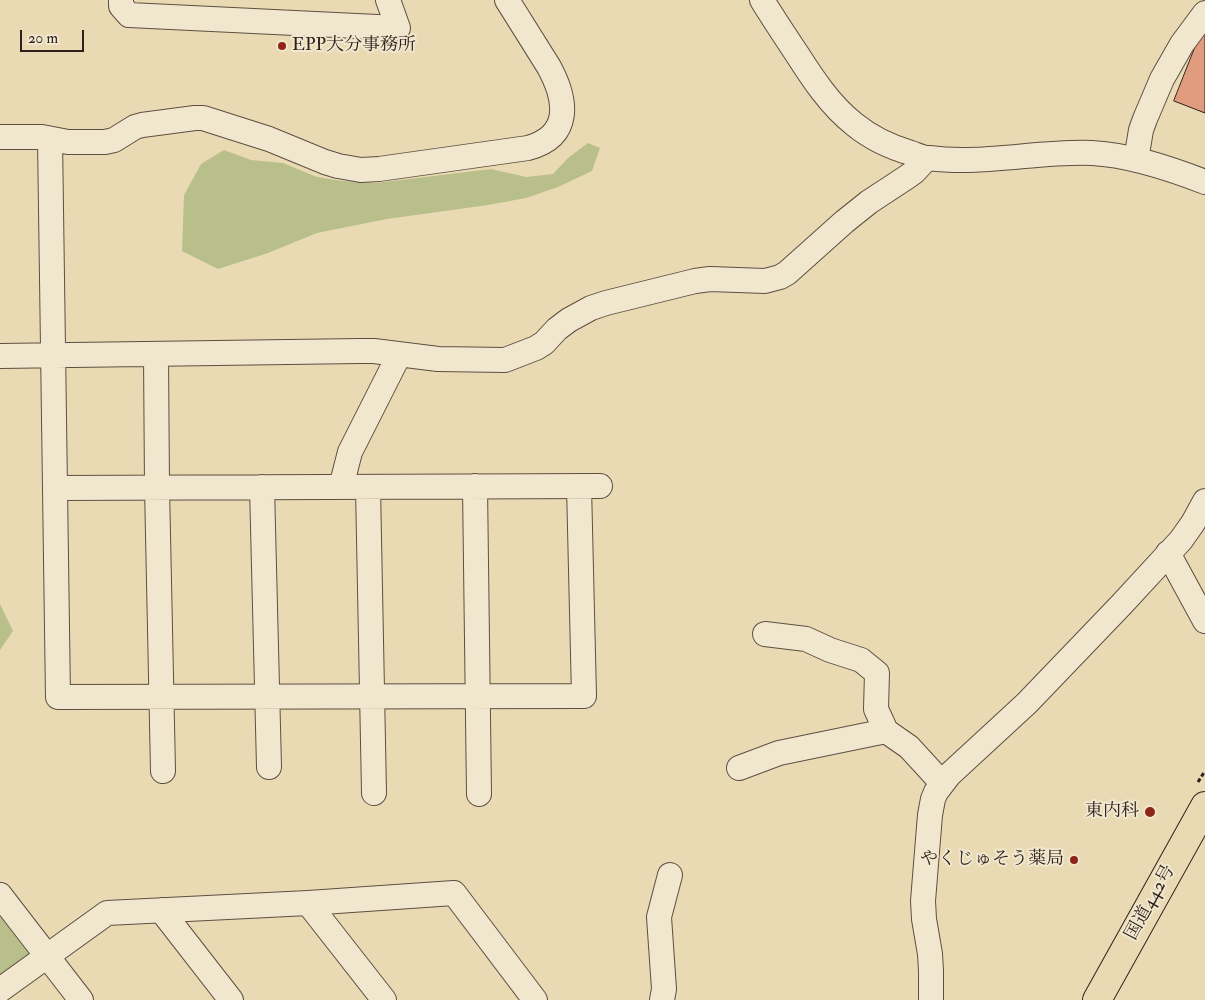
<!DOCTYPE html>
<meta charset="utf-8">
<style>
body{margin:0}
#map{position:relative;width:1205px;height:1000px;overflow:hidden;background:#eadab3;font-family:"IM FELL Double Pica",serif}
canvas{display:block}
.scale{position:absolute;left:20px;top:30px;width:64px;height:22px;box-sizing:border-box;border:2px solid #2e211c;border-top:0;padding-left:6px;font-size:15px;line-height:18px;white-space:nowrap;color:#2e211c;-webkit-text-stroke:4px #f1e7ce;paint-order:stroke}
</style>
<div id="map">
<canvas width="1205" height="1000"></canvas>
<div class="scale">20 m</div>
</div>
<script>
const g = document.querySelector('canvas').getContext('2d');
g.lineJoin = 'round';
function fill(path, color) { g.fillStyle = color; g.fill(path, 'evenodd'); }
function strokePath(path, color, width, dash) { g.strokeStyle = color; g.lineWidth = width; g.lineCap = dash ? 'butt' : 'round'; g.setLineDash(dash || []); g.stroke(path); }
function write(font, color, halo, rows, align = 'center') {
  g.font = font + ' "IM FELL Double Pica","Noto Serif JP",serif'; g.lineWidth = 4; g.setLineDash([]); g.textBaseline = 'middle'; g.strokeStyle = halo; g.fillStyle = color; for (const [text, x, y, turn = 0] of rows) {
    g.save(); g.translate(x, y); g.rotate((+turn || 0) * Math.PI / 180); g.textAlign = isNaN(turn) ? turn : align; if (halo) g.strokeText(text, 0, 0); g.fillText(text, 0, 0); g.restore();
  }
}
const green = new Path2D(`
 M588 143 600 148 592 171 558 187 526 198 488 205 387 219 317 233 268 253 218 269 182 251 184 195 201 164 224 150 251 160 283 163 317 177 342 181 376 183 491 169 526 177 553 174 568 158Z
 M0 604 13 631 0 650Z
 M0 911 28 948 29 955 0 981Z`);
const building = new Path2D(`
 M1204 25H1205V113L1174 101Z`);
const path = new Path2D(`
 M1198 782 1205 771`);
const minor = new Path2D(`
 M121 0V6L129 15 398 28 388 0
 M762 0C773 18 785 36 797 54 813 79 830 105 854 124 871 138 890 147 911 153 917 155 923 158 929 158 983 165 1038 151 1092 153 1130 155 1169 168 1205 182
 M0 137H42L68 142H105L114 140 135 127 142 125 195 118H203L269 139 325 162 338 166 361 170 379 169 528 148C572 136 567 100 549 67L507 0
 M50 139 58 697 584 696 579 486
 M1136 160 1141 130 1145 119 1162 79 1182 44 1205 13
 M156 354 157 487 163 771
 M0 356 360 351H374L438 359 505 360 536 348 544 343 557 329 569 320 591 308 606 303 695 281 710 279 765 281 780 277 787 273 844 222 869 202 907 177 914 172 927 158
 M475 486 479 794
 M262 487 269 767
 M341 487 350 452 399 355
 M368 487 374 793
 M55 488 600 486
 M1168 553 1205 621
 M765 634 806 639 830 650 861 660 877 673 876 709 886 731 909 747 942 783
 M739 768 779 753 886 731
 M0 895 81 1000
 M308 903 384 1000
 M161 910 231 1000
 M0 990 107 913 308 903 454 893 535 1000
 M662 1000 664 989 659 917 670 875
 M931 1000V971L930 954 924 919 923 901 930 815 933 799 936 792 949 775 1027 703 1122 604 1181 540 1193 523 1205 501`);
const highway = new Path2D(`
 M1097 1000 1205 806`);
const markers = [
 [282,46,5,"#8f2418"],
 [1150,812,6,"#8f2418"],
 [1074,860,5,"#8f2418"]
];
const poiNames = [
 ["EPP大分事務所",292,46,"left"],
 ["東内科",1139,812],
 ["やくじゅそう薬局",1064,860]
];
const streetNames = [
 ["国道442号",1151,903,-61]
];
fill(green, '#b9bf8b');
fill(building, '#e19c7f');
strokePath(building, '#2e211c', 1);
strokePath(minor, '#5d4f42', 26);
strokePath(highway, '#2e211c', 30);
strokePath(path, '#2e211c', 3, [4, 2.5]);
strokePath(minor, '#f1e7ce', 24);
strokePath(highway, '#eadab3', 28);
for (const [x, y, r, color] of markers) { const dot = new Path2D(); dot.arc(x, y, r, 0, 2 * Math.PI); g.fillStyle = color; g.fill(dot); strokePath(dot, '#f1e7ce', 2); }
write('18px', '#2e211c', '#f1e7ce', poiNames, 'right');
write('18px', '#2e211c', '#f1e7ce', streetNames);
</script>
